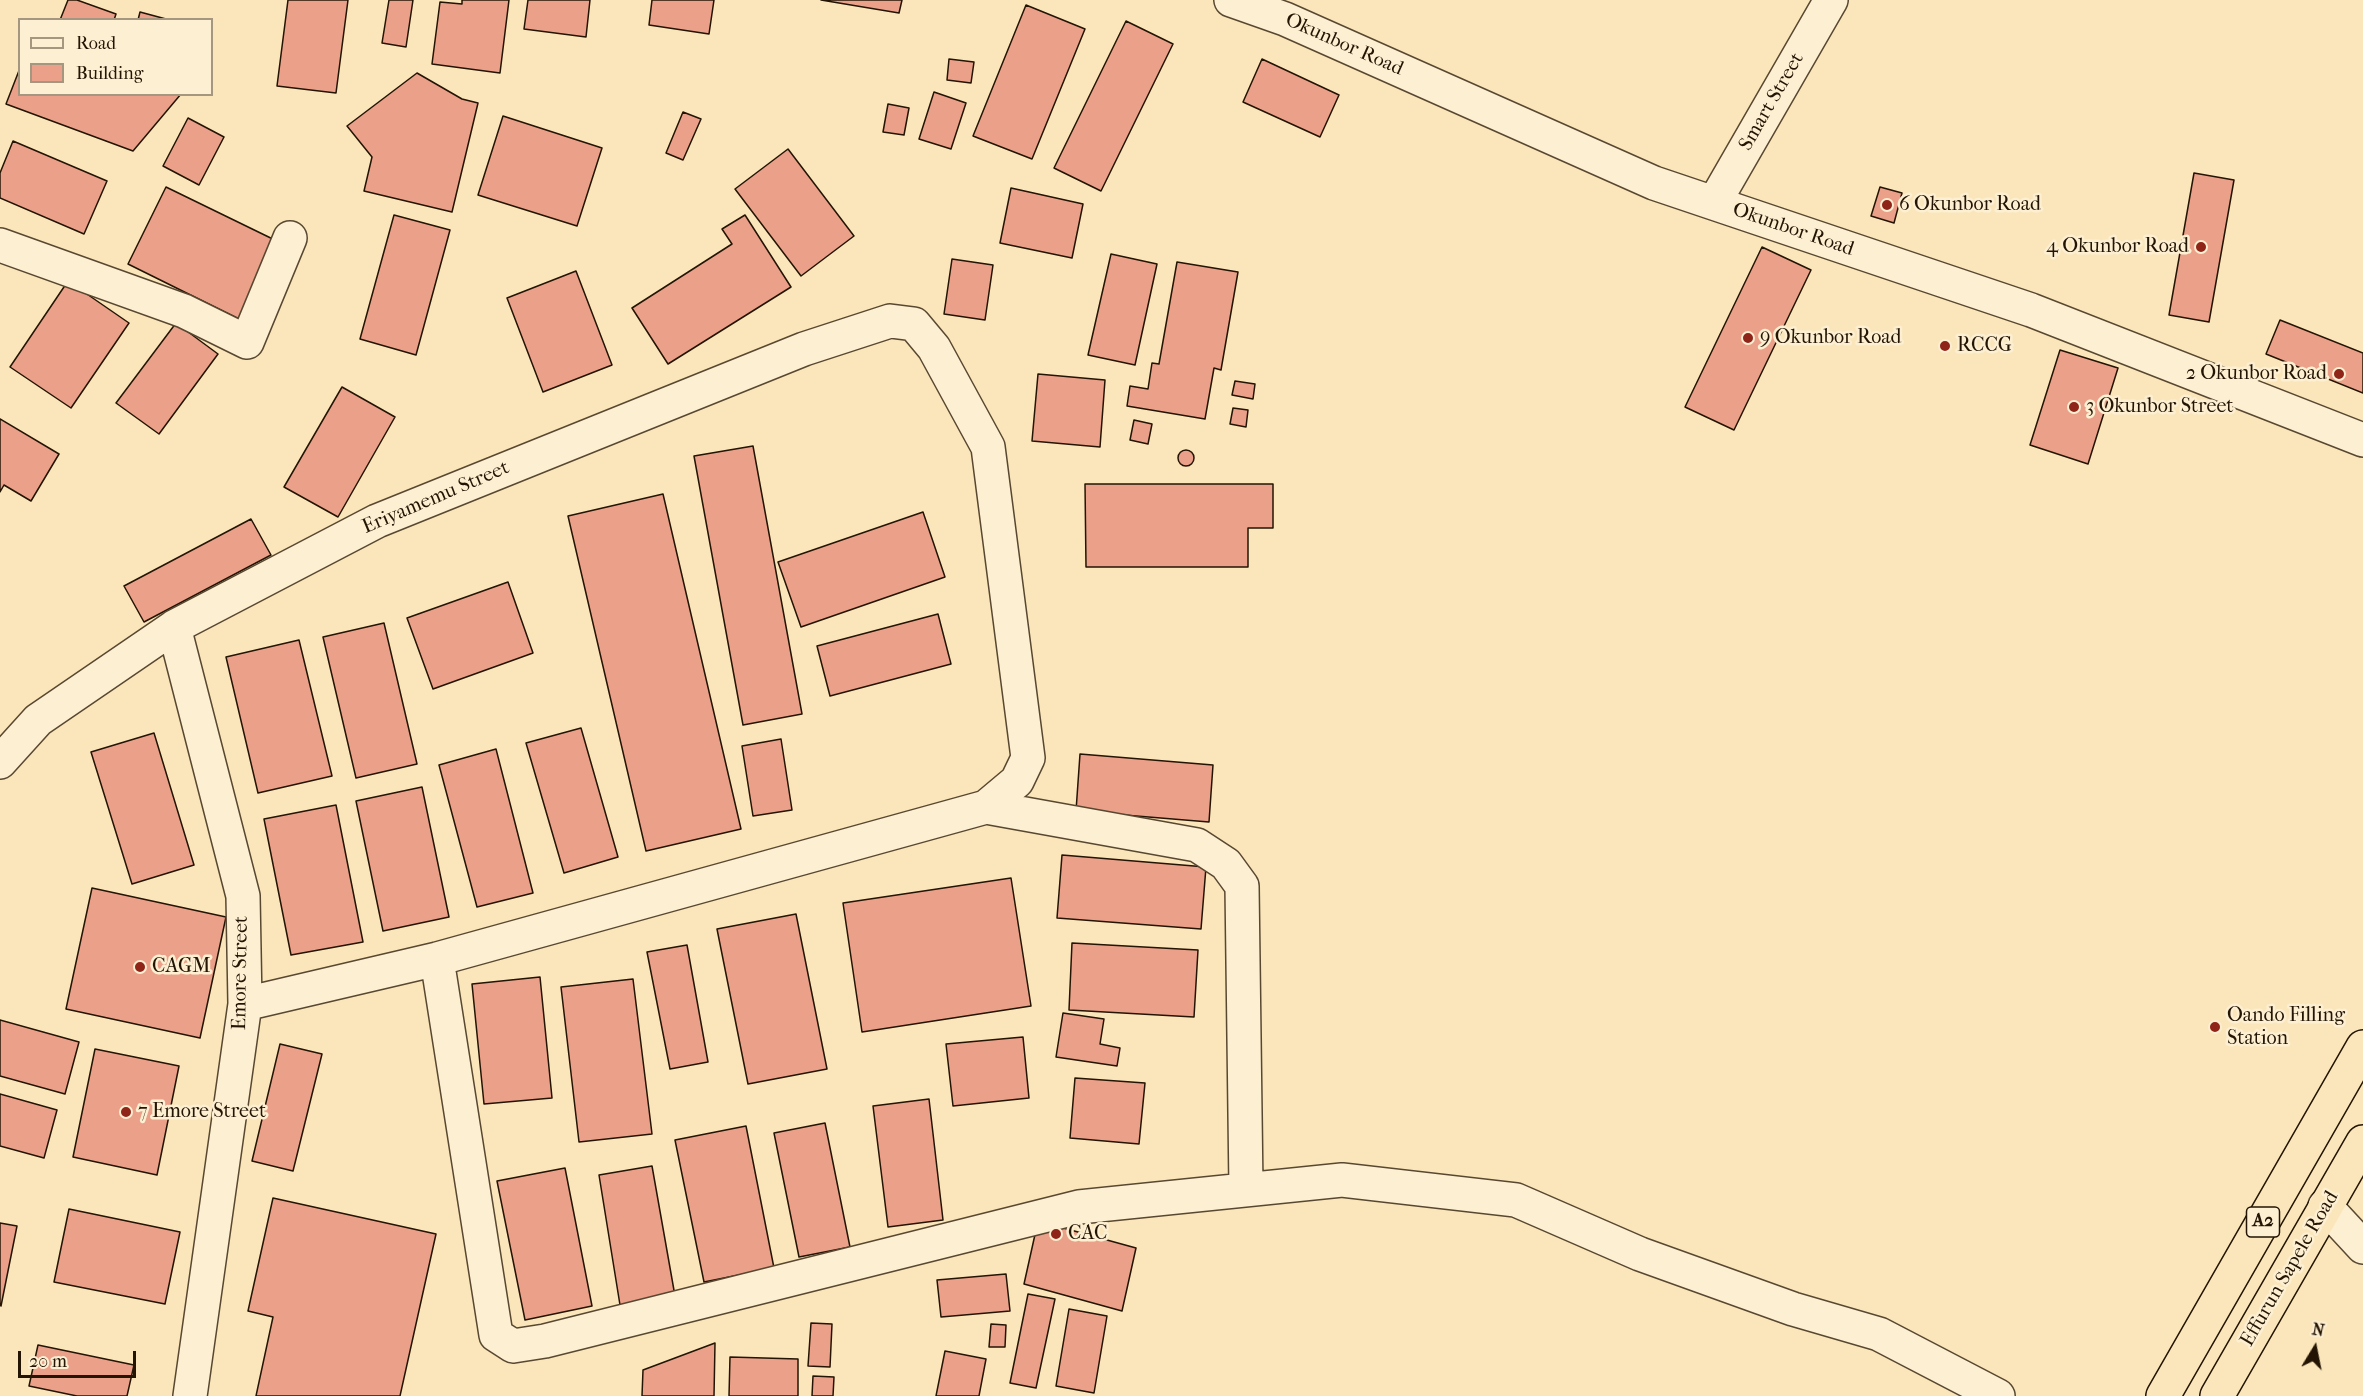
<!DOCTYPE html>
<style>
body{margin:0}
#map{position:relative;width:2363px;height:1396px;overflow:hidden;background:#fae6ba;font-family:"IM FELL French Canon",serif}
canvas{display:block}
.legend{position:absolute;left:18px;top:18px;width:195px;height:78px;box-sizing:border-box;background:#fcefd2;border:2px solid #a5977f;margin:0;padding:8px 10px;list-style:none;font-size:18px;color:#231403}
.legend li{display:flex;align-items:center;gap:12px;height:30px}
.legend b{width:30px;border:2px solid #a5977f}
.north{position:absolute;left:2285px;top:1318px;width:60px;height:60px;-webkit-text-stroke:4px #fcefd2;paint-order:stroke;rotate:10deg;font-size:16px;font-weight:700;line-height:24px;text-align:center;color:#231403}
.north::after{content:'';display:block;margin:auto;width:21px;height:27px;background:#231403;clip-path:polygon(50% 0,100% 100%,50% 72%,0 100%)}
.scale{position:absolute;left:18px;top:1351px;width:118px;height:27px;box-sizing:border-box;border:3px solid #231403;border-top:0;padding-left:8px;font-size:18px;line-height:21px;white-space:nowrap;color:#231403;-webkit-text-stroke:4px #fcefd2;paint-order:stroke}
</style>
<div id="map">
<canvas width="2363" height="1396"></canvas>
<ul class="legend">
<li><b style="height:8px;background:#fcefd2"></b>Road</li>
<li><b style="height:16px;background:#eba089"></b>Building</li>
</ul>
<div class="north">N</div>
<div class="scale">20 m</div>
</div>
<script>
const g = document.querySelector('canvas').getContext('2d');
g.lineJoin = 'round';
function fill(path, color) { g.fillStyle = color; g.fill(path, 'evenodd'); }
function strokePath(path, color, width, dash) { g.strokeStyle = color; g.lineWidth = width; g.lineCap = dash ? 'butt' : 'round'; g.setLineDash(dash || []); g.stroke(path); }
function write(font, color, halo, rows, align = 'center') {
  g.font = font + ' "IM FELL French Canon",serif'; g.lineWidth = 5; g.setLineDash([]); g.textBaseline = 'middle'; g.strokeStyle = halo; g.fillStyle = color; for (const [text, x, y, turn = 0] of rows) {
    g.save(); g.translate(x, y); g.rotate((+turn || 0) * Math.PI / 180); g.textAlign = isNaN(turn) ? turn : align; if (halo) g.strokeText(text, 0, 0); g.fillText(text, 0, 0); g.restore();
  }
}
const building = new Path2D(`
 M68 0H77L116 14 114 20H60Z
 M288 0H348L336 93 277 86Z
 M389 0H413L406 47 382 43Z
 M462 0H509L500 73 432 64 440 2 462 4Z
 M528 0H590L586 37 524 29Z
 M652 0H714L709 34 649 25Z
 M821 0H902L899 13Z
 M1026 5 1085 29 1032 159 973 136Z
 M140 12 166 19V20H138Z
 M1126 21 1173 44 1101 191 1054 168Z
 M949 59 974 62 971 83 947 80Z
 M1262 59 1339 95 1320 137 1243 102Z
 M20 68V94H181L133 151 6 104Z
 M417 73 462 99 478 103 452 212 364 191 372 157 347 126Z
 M934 92 966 103 951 149 919 139Z
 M888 104 909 108 904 135 883 132Z
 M683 112 701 119 683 160 666 153Z
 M503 116 602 148 577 226 478 195Z
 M188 118 224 137 199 185 163 166Z
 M13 141 107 181 84 234 0 198V173Z
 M788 149 854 236 801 276 735 189Z
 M2194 173 2234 180 2209 322 2169 315Z
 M166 187 283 244 245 322 128 264Z
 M1880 187 1902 193 1894 223 1871 216Z
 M1011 188 1083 204 1072 258 1000 243Z
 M394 215 450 230 416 355 360 339Z
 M745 215 791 287 668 364 632 308 732 244 722 229Z
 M1762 247 1811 270 1734 430 1685 407Z
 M1111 254 1157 264 1135 365 1088 355Z
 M952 259 993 265 985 320 944 314Z
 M1177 262 1238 272 1221 370 1214 368 1205 419 1127 406 1130 386 1148 389 1152 363 1159 364Z
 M576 271 612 365 543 392 507 298Z
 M68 281 129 323 71 408 10 367Z
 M2280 320 2363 353V393L2266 354Z
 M176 323 218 354 159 434 116 403Z
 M2060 350 2118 368 2088 464 2030 445Z
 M1038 374 1105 380 1100 447 1032 441Z
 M1235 381 1255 384 1253 399 1232 395Z
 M342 387 395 417 338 517 284 487Z
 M1233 408 1248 410 1246 427 1230 424Z
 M0 419 59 454 31 501 4 485 0 492Z
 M1134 420 1152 424 1148 444 1130 440Z
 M753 446 802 714 743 725 694 456Z
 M1178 458a8 8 0 1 1 16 0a8 8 0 1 1-16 0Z
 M1085 484H1273V528H1248V567H1086Z
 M663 494 741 829 646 851 568 516Z
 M923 512 945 577 801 627 778 562Z
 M251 519 271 555 144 622 124 586Z
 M508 582 533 653 433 689 407 618Z
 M938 614 951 664 830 696 817 646Z
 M384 623 417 764 356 778 323 637Z
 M299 640 332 776 258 793 226 657Z
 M581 728 618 857 564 873 526 743Z
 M154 733 194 865 132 884 91 752Z
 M781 739 792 810 753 816 742 746Z
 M496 749 533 893 477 907 439 765Z
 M1080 754 1213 765 1209 822 1076 811Z
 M422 787 449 917 383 931 356 801Z
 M336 805 363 942 291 955 264 819Z
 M1062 855 1206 867 1201 929 1057 918Z
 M1011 878 1031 1006 862 1032 843 903Z
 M92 888 226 917 200 1038 66 1009Z
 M796 914 827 1069 748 1084 717 929Z
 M1072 943 1198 950 1194 1017 1069 1010Z
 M687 945 708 1062 670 1069 647 952Z
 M540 977 552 1098 484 1104 472 984Z
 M633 979 652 1134 579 1142 561 987Z
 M1063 1013 1104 1019 1100 1044 1120 1048 1117 1066 1056 1057Z
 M0 1020 79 1042 65 1094 0 1076Z
 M1023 1037 1029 1098 953 1106 946 1044Z
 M280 1044 322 1054 293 1171 252 1161Z
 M95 1049 179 1066 157 1175 73 1157Z
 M1075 1078 1145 1083 1139 1144 1070 1138Z
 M0 1094 57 1110 44 1158 0 1146Z
 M929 1099 943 1220 888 1227 873 1106Z
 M825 1123 850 1247 799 1257 774 1133Z
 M746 1126 774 1268 704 1282 675 1140Z
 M652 1166 675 1296 620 1305 599 1175Z
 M565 1168 592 1306 525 1320 497 1181Z
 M273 1198 436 1234 400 1396H256L273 1317 248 1311Z
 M69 1209 180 1232 165 1304 54 1282Z
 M1038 1221 1136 1248 1122 1311 1024 1284Z
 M0 1223 17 1226 1 1306 0 1305Z
 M1006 1274 1010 1311 941 1317 937 1280Z
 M1028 1294 1055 1299 1036 1388 1010 1383Z
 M1069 1309 1107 1316 1094 1393 1056 1386Z
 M811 1323 832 1324 830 1367 808 1366Z
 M991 1324 1006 1325 1005 1347H989Z
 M715 1343 714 1396H642L643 1370Z
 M38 1345 134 1365 127 1396H77L29 1386Z
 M945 1351 986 1359 979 1396H936Z
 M730 1357 798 1359V1396H729Z
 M813 1376 834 1377 833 1396H812Z`);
const minor = new Path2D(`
 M1231 0 1285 19 1654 183 2031 310 2363 440
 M1714 203 1831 0
 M0 245 184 311 247 342 290 238
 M174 627 243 896 245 1004 190 1396
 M0 762 38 720 174 627 377 521 804 349 890 321 914 324 934 348 988 447 1028 758 1017 781 986 807 437 959 245 1004
 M986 807 1197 845 1226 864 1242 886 1246 1189
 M437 959 496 1335 513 1346 545 1341 1079 1207 1342 1180 1516 1200 1640 1254 1793 1309 1879 1334 1998 1396
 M2325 1206 2363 1247`);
const highway = new Path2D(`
 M2163 1396 2363 1047
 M2217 1396 2363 1142`);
const markers = [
 [1887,205,6,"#8f2418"],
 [2201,247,6,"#8f2418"],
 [1748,338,6,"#8f2418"],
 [1945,346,6,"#8f2418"],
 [2339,374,6,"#8f2418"],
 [2074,407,6,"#8f2418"],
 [140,967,6,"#8f2418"],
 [2215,1027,6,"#8f2418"],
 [126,1112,6,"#8f2418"],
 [1056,1234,6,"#8f2418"]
];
const shields = [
 [2263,1222,33]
];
const shieldNames = [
 ["A2",2263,1222]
];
const streetNames = [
 ["Okunbor Road",1344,45,24],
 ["Smart Street",1772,102,-60],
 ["Okunbor Road",1793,230,19],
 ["Eriyamemu Street",436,498,-23],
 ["Emore Street",241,973,-89],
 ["Effurun Sapele Road",2290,1269,-60]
];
const poiNames = [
 ["6 Okunbor Road",1899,205],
 ["4 Okunbor Road",2189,247,"right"],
 ["9 Okunbor Road",1760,338],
 ["RCCG",1957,346],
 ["2 Okunbor Road",2327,374,"right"],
 ["3 Okunbor Street",2086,407],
 ["CAGM",152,967],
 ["Oando Filling",2227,1016],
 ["Station",2227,1039],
 ["7 Emore Street",138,1112],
 ["CAC",1068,1234]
];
fill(building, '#eba089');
strokePath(building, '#231403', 1.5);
strokePath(minor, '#594831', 36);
strokePath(highway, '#231403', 36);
strokePath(minor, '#fcefd2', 33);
strokePath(highway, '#fae6ba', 33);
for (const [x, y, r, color] of markers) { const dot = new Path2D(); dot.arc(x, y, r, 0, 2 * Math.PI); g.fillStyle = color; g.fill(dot); strokePath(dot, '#fcefd2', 2); }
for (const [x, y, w] of shields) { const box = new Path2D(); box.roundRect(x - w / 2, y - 15, w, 30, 4.5); g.fillStyle = '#fcefd2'; g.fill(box); strokePath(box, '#231403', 1.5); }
write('bold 18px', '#231403', null, shieldNames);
write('20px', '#231403', '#fcefd2', streetNames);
write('20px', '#231403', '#fcefd2', poiNames, 'left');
</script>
